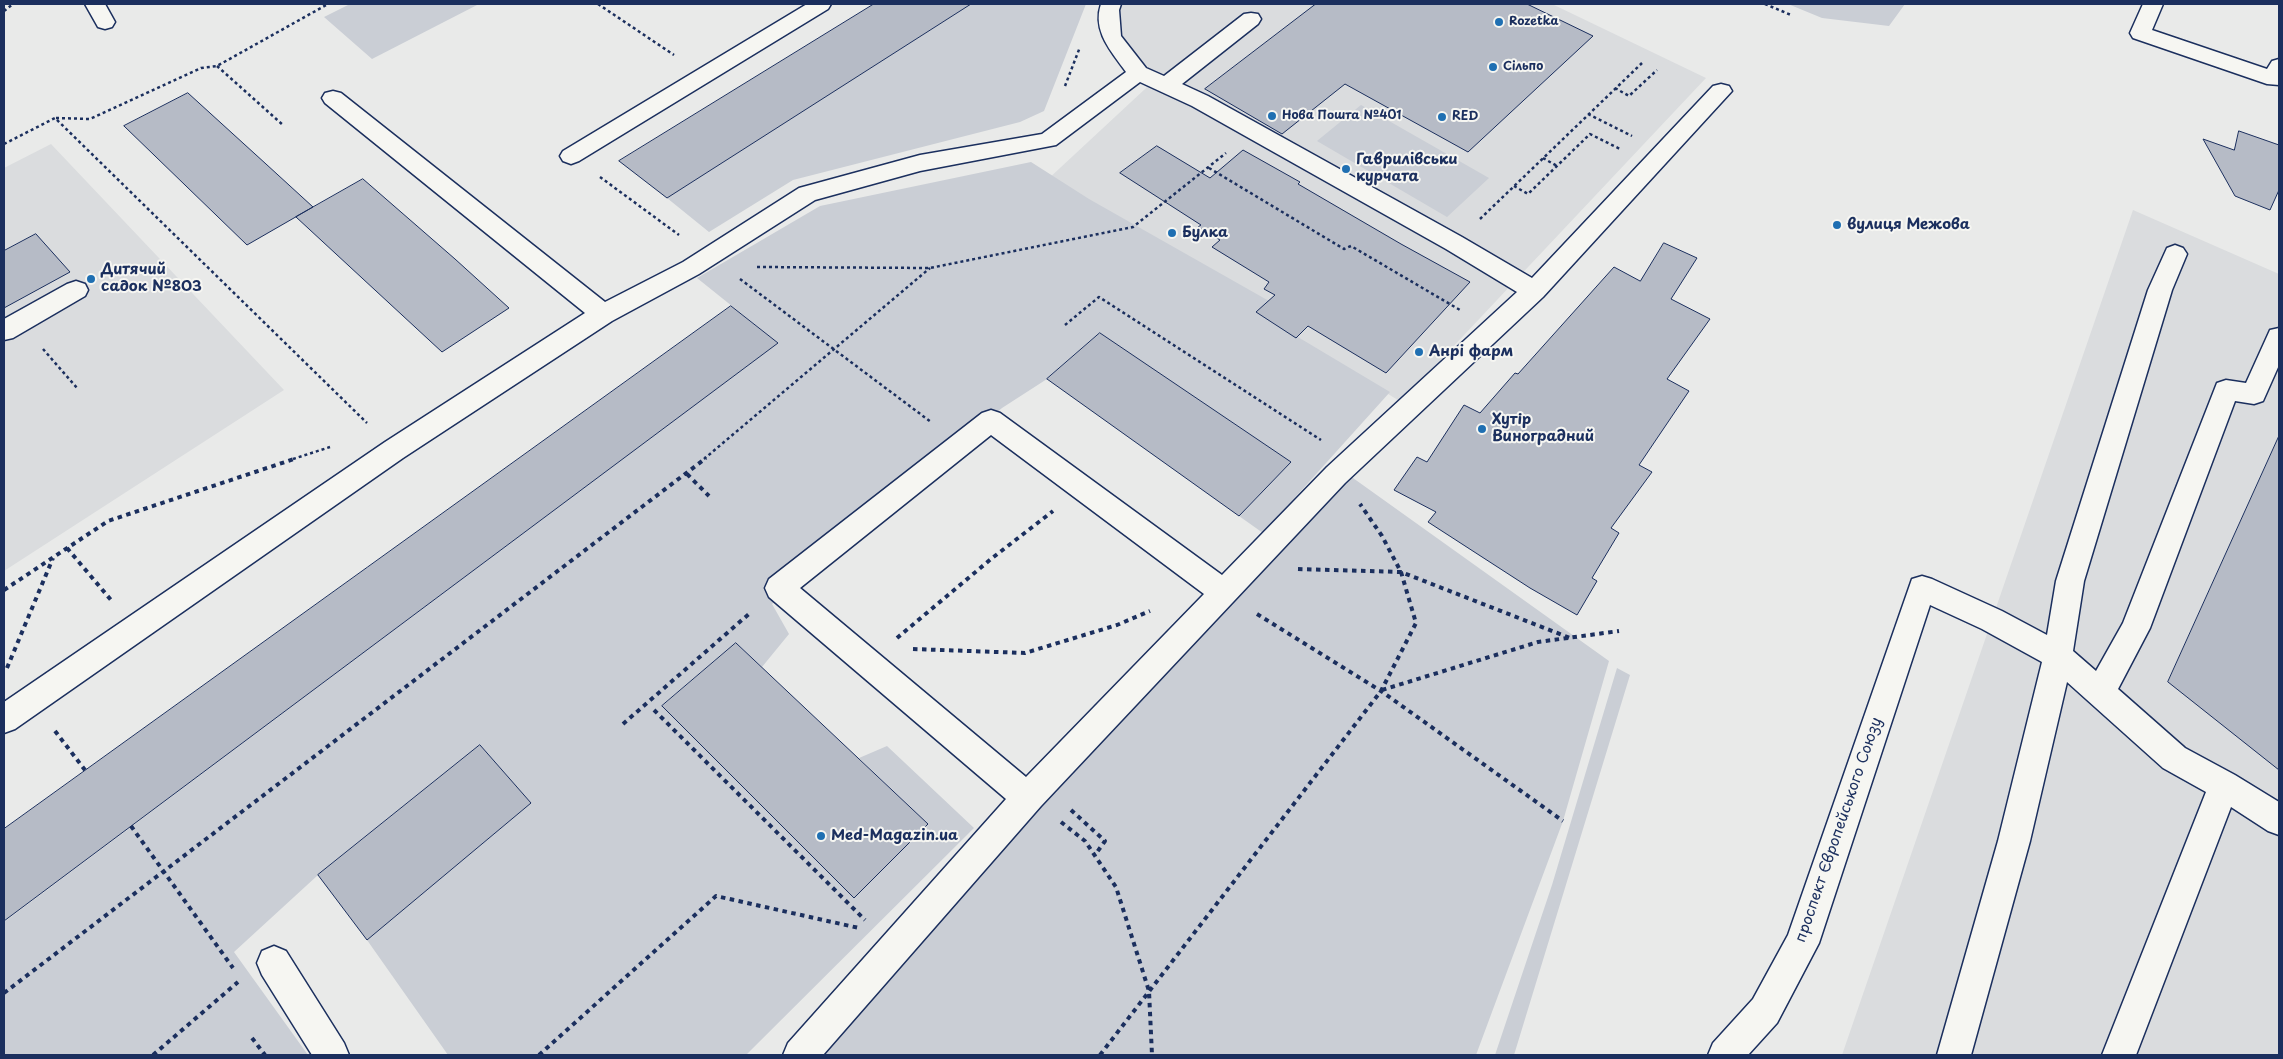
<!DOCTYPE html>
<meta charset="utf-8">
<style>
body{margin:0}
#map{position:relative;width:2283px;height:1059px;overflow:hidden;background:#e9eae9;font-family:"Playpen Sans",sans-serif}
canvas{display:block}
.frame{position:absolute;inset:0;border:5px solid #1b2f5e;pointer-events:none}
</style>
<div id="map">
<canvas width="2283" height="1059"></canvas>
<div class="frame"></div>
</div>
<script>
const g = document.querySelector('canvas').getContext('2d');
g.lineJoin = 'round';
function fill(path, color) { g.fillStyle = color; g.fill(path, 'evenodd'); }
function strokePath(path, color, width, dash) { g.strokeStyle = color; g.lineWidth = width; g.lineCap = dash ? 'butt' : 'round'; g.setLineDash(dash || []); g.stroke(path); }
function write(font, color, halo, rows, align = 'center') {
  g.font = font + ' "Playpen Sans",sans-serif'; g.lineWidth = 4; g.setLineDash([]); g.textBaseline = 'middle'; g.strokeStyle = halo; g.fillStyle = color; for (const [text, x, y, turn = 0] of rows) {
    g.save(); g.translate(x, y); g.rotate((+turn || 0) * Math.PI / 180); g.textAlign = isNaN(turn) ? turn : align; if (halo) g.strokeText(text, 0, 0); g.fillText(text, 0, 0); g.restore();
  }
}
const built = new Path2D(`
 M1113 4H1552L1706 78 1401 402 1046 181 1159 76 1135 59 1110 12Z
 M51 144 284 390 4 571V168Z
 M2133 210 2279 274V1055H1842Z`);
const green = new Path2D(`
 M350 4H479L372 59 324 17Z
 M971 4H1086L1044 111 1020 122 793 180 709 232 667 198Z
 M1788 4H1905L1889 26 1822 18Z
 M1361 105 1489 178 1447 217 1317 141Z
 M1031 162 1089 199 1269 301 1256 312 1390 392 1263 533 1239 516 1291 462 1100 333 1047 379 1002 408 772 604 789 634 762 667 736 643 662 705 854 898 928 824 859 758 887 746 974 828 746 1055H448L367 940 531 803 480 745 318 875 234 952 308 1055H4V922L778 343 697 278 820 206Z
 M1346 473 1609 661 1563 821 1476 1055H810L1180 646Z
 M1617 668 1630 675 1514 1055H1495L1552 885Z`);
const building = new Path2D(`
 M874 4H971L667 198 619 161Z
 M1316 4H1527L1593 36 1468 152 1345 84 1282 134 1205 89Z
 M188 93 266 164 313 207 247 245 124 126Z
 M2239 131 2279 145V190L2270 210 2235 196 2203 139 2234 150Z
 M1157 146 1210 178 1243 150 1300 182 1298 184 1401 244 1470 282 1386 373 1308 326 1296 338 1256 312 1275 295 1264 289 1269 282 1212 247 1220 240 1198 227 1201 225 1120 173Z
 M363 179 455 259 509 308 442 352 296 217Z
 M36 234 70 272 4 308V251Z
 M1664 243 1697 258 1671 299 1710 319 1667 379 1689 391 1639 465 1652 472 1611 528 1619 533 1592 578 1597 581 1577 615 1530 588 1428 522 1436 512 1394 490 1417 457 1427 462 1464 405 1480 413 1515 373 1518 374 1614 267 1640 281Z
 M731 306 778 343 4 921V829Z
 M1100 333 1291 462 1239 516 1047 379Z
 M2279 436V770L2168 682Z
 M736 643 928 824 854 898 662 706Z
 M480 745 531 803 367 940 318 875Z`);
const pathFar1 = new Path2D(`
 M598 4 674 55
 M1765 4 1791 15
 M4 11 13 4
 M217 66 284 126
 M1065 86 1080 47
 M1615 88 1629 96 1657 70
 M1588 114 1632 136
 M56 118 90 119 201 68 217 66 328 4
 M4 144 55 118 367 423
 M1543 158 1557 166
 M1209 168 1344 249 1351 246 1460 310
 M600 177 679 235
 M1514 186 1528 194 1590 134 1620 149
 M1480 219 1642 63
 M757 267 930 268 1133 227 1226 153
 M740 279 931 422
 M1065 325 1099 297 1321 440
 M43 349 77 388
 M293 459 330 447
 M704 459 930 268`);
const path = new Path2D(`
 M687 474 709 496
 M67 548 111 600
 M1298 569 1401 572 1570 638
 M4 590 108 521 297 458
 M1257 614 1381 691 1563 821
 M897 638 991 559 1053 511
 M913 649 1025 653 1117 625 1150 611
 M7 668 53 558
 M1382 690 1538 642 1619 631
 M654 710 865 920
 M623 724 750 613
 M55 731 85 770
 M1071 810 1105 841 1095 855
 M1061 822 1085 841 1116 887 1149 991 1152 1055
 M131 826 233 968
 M4 993 706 458
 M252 1038 265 1055
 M153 1055 238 982
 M539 1055 716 896 859 928
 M1100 1055 1381 691 1416 623 1401 572 1382 536 1360 504`);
const minor = new Path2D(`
 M85 4H105L115 22 112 27 105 29 98 27Z
 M807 4H831L828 9 579 161 571 164 563 161 560 156 563 151Z
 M1101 4H1121L1119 10 1121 36 1146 68 1164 76 1244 14 1251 13 1258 14 1261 19 1258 24 1182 84 1208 96 1462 237 1532 278 1713 86 1721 84 1729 86 1732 91 1543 297 1345 483 1041 806 823 1055H783L788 1043 1006 799 769 597 765 588 769 579 982 413 991 410 1000 413 1222 575 1327 467 1517 292 1446 249 1192 106 1140 82 1056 145 920 171 815 200 699 274 612 321 403 458 15 729 4 733V702L385 442 585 313 325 103 322 98 325 93 333 91 341 93 605 302 683 262 799 188 920 155 1042 134 1126 72C1111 51 1092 31 1101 4ZM991 435 1204 594 1026 777 800 588Z
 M2143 4H2163L2152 30 2267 69 2272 61 2279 59V85L2267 84 2133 38 2130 33Z
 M2175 245 2183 248 2187 254 2172 290 2084 581 2073 651 2096 671 2123 623 2217 383 2226 380 2246 383 2270 330 2279 328V365L2263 401 2254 404 2235 401 2150 628 2118 689 2185 748 2235 775 2279 802V835L2268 831 2231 807 2136 1055H2102L2206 792 2163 768 2067 682 2030 841 1971 1055H1937L1998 841 2042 662 1982 629 1930 605 1819 943 1777 1023 1748 1055H1708L1713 1043 1753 999 1788 935 1912 579 1922 576 1932 579 2002 611 2047 635 2056 581 2148 290 2167 248Z
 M76 281 85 284 88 290 85 296 13 338 4 340V319L67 284Z
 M274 946 286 951 344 1043 349 1055H312L262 975 257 963 262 951Z`);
const markers = [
 [1499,22,5,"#1f6fb2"],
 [1493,67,5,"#1f6fb2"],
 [1272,116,5,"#1f6fb2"],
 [1442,117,5,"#1f6fb2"],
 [1346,169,5,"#1f6fb2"],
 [1837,225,5,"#1f6fb2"],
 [1172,233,5,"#1f6fb2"],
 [91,279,5,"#1f6fb2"],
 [1419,352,5,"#1f6fb2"],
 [1482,429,5,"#1f6fb2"],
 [821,836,5,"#1f6fb2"]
];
const farPoinames = [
 ["Rozetka",1509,22],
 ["Сільпо",1503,67],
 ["Нова Пошта №401",1282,116],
 ["RED",1452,117]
];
const poiNames = [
 ["Гаврилівськи",1356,160],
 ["курчата",1356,177],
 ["вулиця Межова",1847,225],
 ["Булка",1182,233],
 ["Дитячий",101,270],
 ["садок №803",101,287],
 ["Анрі фарм",1429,352],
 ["Хутір",1492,420],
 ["Виноградний",1492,437],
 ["Med-Magazin.ua",831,836]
];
const streetNames = [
 ["проспект Європейського Союзу",1839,830,-71]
];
fill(built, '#dadcde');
fill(green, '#caced5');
fill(building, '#b6bbc6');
strokePath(building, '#1b2f5e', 1);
strokePath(minor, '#1b2f5e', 3);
strokePath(pathFar1, '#1b2f5e', 2.5, [3, 3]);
strokePath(path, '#1b2f5e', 4, [4.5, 4.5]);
fill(minor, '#f6f6f2');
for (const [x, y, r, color] of markers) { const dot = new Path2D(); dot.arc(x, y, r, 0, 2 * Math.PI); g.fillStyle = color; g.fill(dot); strokePath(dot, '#f6f6f2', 2); }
write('bold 12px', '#1b2f5e', '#f6f6f2', farPoinames, 'left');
write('bold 15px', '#1b2f5e', '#f6f6f2', poiNames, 'left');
write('15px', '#1b2f5e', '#f6f6f2', streetNames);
</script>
